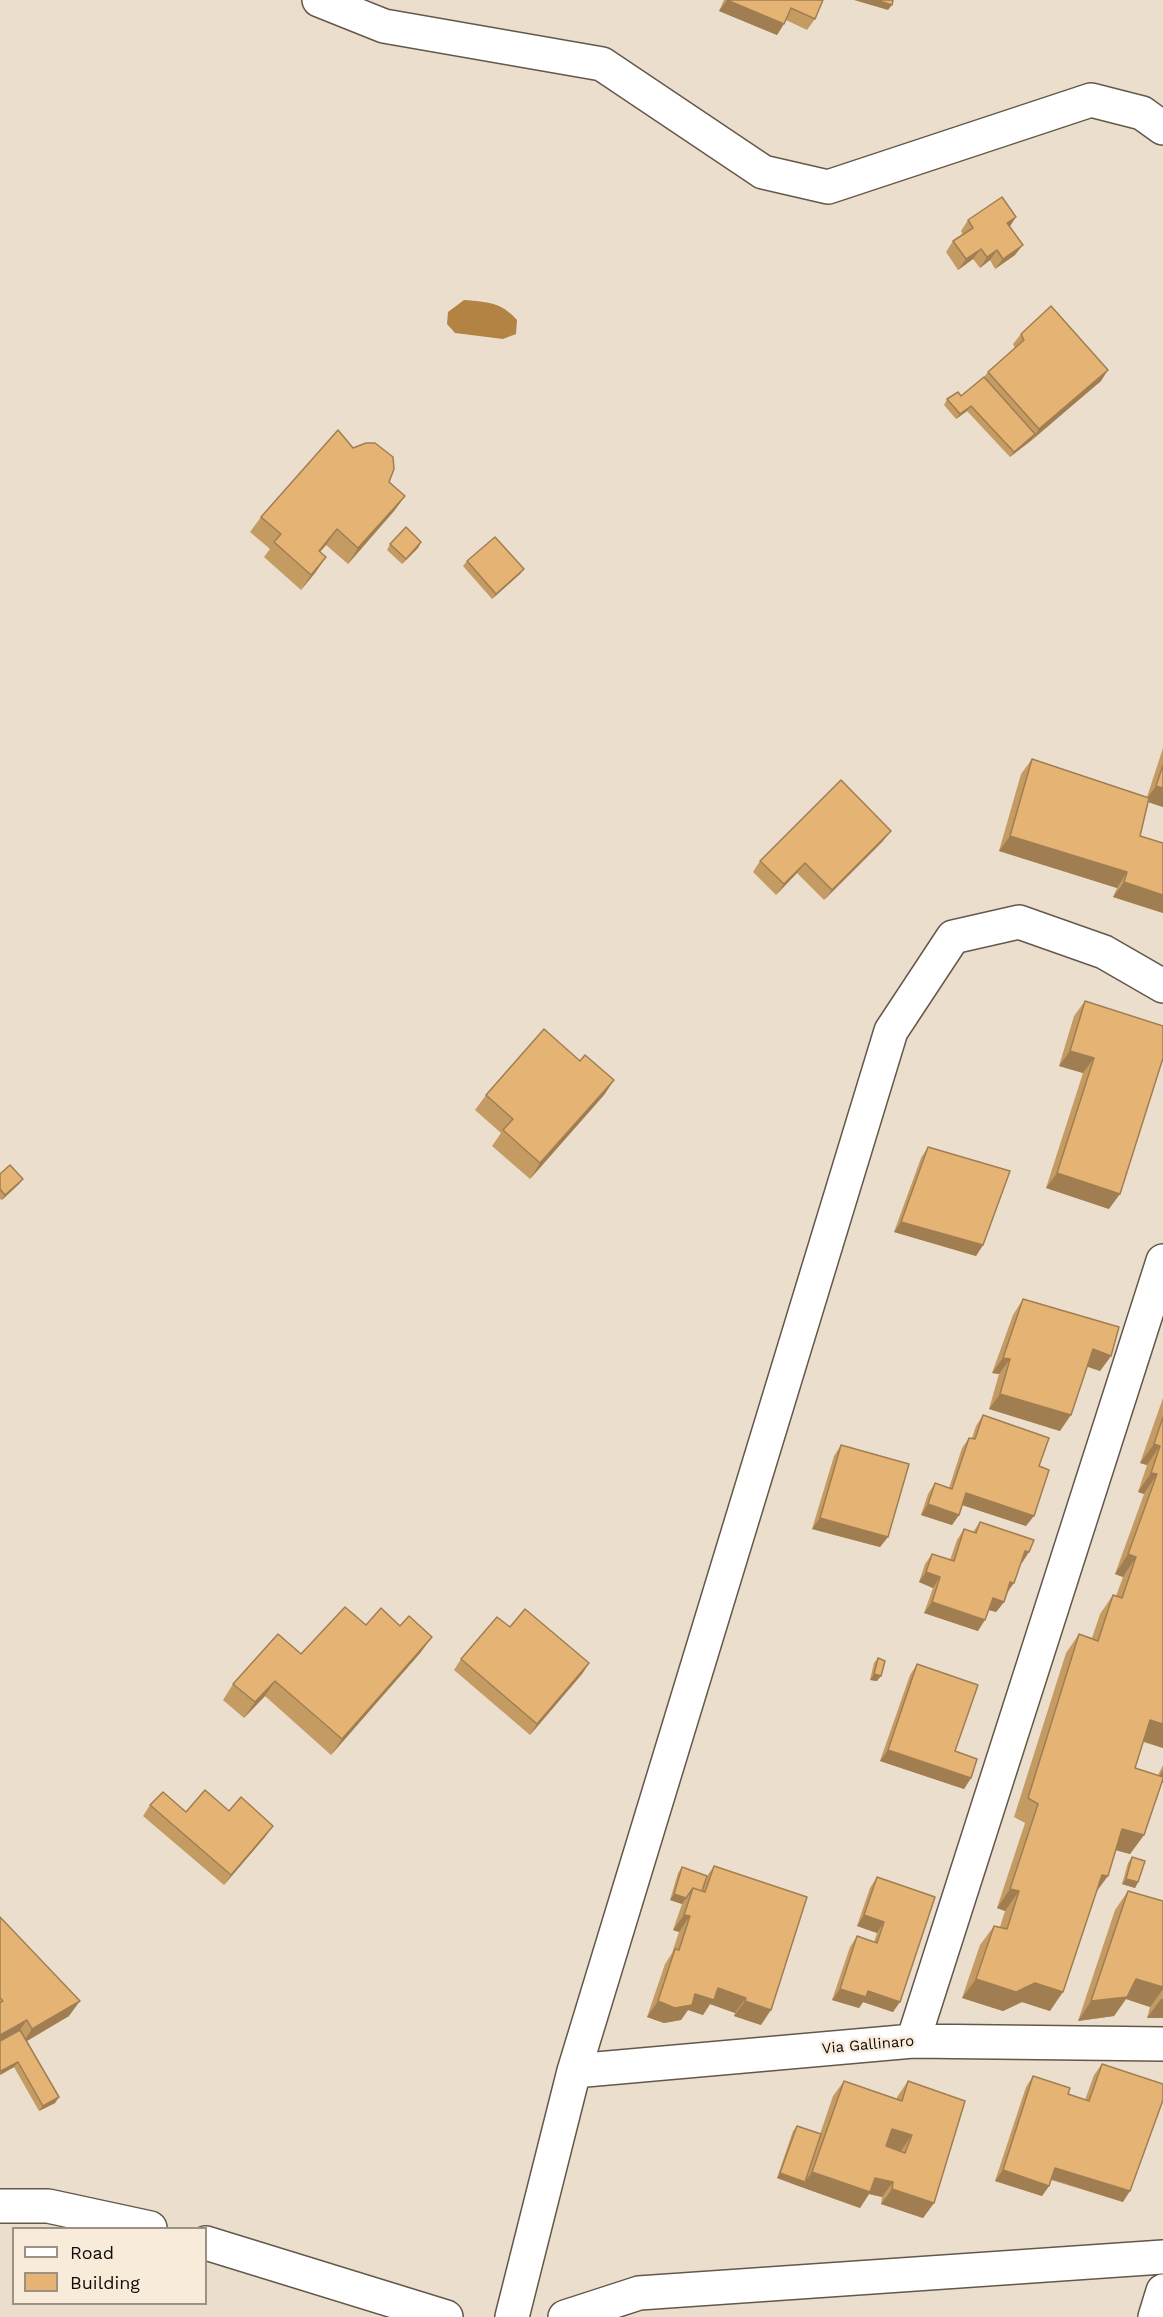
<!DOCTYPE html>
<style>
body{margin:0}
#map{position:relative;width:1163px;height:2317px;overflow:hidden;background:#ecdecd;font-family:"Work Sans",sans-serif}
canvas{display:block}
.legend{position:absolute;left:12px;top:2227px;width:195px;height:78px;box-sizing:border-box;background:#f9ebda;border:2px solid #9c9185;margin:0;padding:8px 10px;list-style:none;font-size:18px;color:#100b06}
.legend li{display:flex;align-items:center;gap:12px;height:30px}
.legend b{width:30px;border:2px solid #9c9185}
</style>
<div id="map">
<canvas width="1163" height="2317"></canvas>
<ul class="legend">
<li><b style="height:8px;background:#fff"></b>Road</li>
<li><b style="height:16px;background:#e5b474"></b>Building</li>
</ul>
</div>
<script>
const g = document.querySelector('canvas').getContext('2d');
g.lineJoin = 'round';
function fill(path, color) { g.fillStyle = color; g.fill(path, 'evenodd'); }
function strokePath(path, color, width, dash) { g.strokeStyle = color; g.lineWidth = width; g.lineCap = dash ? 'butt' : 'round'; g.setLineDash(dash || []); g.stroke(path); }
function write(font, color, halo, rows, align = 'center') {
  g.font = font + ' "Work Sans",sans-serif'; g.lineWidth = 5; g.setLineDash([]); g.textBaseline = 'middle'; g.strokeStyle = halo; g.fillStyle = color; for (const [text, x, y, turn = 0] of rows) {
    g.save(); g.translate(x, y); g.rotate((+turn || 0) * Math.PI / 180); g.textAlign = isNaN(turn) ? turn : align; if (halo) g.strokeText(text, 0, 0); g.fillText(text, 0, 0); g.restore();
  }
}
const water = new Path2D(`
 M464 300C488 302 501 302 517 320L516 334 503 339 455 333 447 324 448 312Z`);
const minor = new Path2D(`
 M319 0 384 26 602 64 763 172 828 187 1091 100 1142 113 1163 128
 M913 2041 1163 1261
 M574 2071 913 2041 1163 2044
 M512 2317 574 2071 891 1031 953 937 1019 922 1104 952 1163 986
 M565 2317 639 2293 1163 2257
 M1155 2317 1163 2291`);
const secondary = new Path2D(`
 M0 2206H48L150 2228
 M206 2243 446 2317`);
const wall = new Path2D(`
 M724 0H823L815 19 807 30 786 20 777 35 719 11Z
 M968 220 1010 226 1015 255 995 269 990 260 980 268 973 259 958 270 946 252 953 241 963 235 961 231Z
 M1021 334 1101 381 1010 457 967 411 956 419 944 405 947 399 961 396 984 377 988 372 1015 348 1013 344Z
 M353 448 405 496 394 511 348 564 326 545 320 552 326 557 315 573 301 590 264 557 270 549 250 532 261 517Z
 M421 542 418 548 402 564 387 550 390 544Z
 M467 561 524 569 520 574 492 599 463 566Z
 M1163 748V807L1148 802 1140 836 1163 843V842V913L1113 897 1117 888 999 851 1021 774 1032 759 1147 797Z
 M883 841 824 900 797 873 776 895 753 872 760 861Z
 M1085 1001 1163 1026 1109 1209 1046 1188 1083 1073 1059 1066 1074 1016Z
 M580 1061 614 1080 604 1095 530 1179 492 1146 501 1133 475 1110 486 1095Z
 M928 1147 983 1245 976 1256 894 1232 921 1158Z
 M0 1174 23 1179 19 1184 2 1200 0 1199Z
 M1023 1299 1111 1356 1100 1371 1087 1366 1060 1431 989 1409 999 1374 992 1373 1013 1315Z
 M1163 1398V1748L1143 1742 1135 1768 1158 1775 1163 1765V1783H1162L1144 1835 1130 1854 1115 1850 1096 1893 1050 2011 1022 2002 1003 2011 962 1998 980 1945 994 1926 1000 1927 1005 1911 997 1908 1025 1823 1014 1817 1066 1653 1079 1634 1092 1638 1100 1614 1113 1595 1116 1596 1123 1577 1115 1574 1144 1494 1138 1492 1147 1465 1140 1463Z
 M983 1415 1039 1466 1026 1526 962 1505 959 1515 952 1525 921 1515 928 1494 935 1483 949 1488 962 1448 969 1438H972L976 1426Z
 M841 1445 888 1537 880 1547 812 1529 834 1456Z
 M980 1522 1022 1563 1021 1562 1004 1602 996 1612 989 1610 978 1631 924 1613 933 1588 919 1582 925 1564 932 1554 950 1560 957 1540 964 1529 973 1532Z
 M366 1625 400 1626 421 1652 331 1755 265 1696 244 1718 223 1700 233 1684Z
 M878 1658 877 1681 870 1680 874 1663Z
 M461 1659 589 1663 582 1674 530 1735 454 1670Z
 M917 1664 955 1751 971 1778 964 1789 880 1761 910 1675Z
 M150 1805 186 1812 229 1811 265 1837 224 1885 143 1816Z
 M1132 1857 1138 1882 1135 1888 1122 1884 1128 1863Z
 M714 1866 761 2025 734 2016 735 2013 710 2004 703 2015 688 2010 681 2020 664 2023 647 2017 665 1964 672 1953 679 1932 673 1930 682 1904 670 1900 678 1873 682 1867 707 1876Z
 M877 1877 935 1897 893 2012 863 2002 859 2008 832 2000 850 1947 857 1936 874 1942 877 1933 857 1926 870 1888Z
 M1128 1891 1163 1901V2018H1147L1150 2007 1126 1999 1114 2016 1078 2021 1115 1910Z
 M0 1917 69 2016 26 2041 59 2097 55 2103 39 2111 14 2067 0 2075Z
 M1102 2064 1123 2202 1051 2180 1049 2186 1042 2196 995 2181 1026 2087 1033 2076 1068 2094 1085 2100 1094 2075Z
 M844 2081 897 2099V2097L908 2081 934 2203 923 2218 881 2204 882 2197 869 2194 860 2208 777 2178 793 2131 797 2126 820 2134 833 2096ZM886 2146 901 2151V2152Z`);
const shadedWall = new Path2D(`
 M727 0 784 24 777 35 719 11Z
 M854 0H876L892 5 888 10Z
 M1016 217 1009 228 1007 223Z
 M1023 245 1015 255 995 269 1003 259Z
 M981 249 973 259 958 270 966 259Z
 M997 250 990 260 980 268 987 257Z
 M1108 370 1101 381 1032 440 1039 429Z
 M971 406 967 411 956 419 960 414Z
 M1035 434 1032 440 1010 457 1014 452Z
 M405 496 394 511 348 564 358 548Z
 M337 529 326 545 308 566 319 551Z
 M421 542 418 548 402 564 406 559Z
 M326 557 315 573 301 590 311 575Z
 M524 569 520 574 492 599 496 594Z
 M1156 786 1163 788V807L1145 801Z
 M891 831 883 841 824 900 832 890Z
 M1010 836 1127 872 1117 888 999 851Z
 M805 863 797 873 776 895 784 884Z
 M1124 882 1163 895V913L1113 897Z
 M1070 1051 1094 1058 1083 1073 1059 1066Z
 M614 1080 604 1095 530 1179 540 1163Z
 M1057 1173 1120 1194 1109 1209 1046 1188Z
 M23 1179 19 1184 2 1200 5 1195Z
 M901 1222 983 1245 976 1256 894 1232Z
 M1093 1349 1111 1356 1100 1371 1082 1365Z
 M1003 1358 1010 1359 999 1374 992 1373Z
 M1000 1394 1071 1415 1060 1431 989 1409Z
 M1154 1444 1160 1446 1147 1465 1140 1463Z
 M1151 1473 1157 1474 1144 1494 1138 1492Z
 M966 1493 1034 1516 1026 1526 959 1504Z
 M928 1504 959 1515 952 1525 921 1515Z
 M820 1518 888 1537 880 1547 812 1529Z
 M1025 1551 1029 1552 1022 1563 1017 1561Z
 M1128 1554 1136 1557 1123 1577 1115 1574Z
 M926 1572 940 1577 933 1588 919 1582Z
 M1010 1582 1014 1583 1006 1594Z
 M993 1598 1004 1602 996 1612 985 1609Z
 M932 1602 985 1620 978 1631 924 1613Z
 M432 1637 421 1652 331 1755 342 1739Z
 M589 1663 582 1674 530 1735 537 1724Z
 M874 1674 881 1676 877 1681 870 1680Z
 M275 1681 265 1696 244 1718 255 1702Z
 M1150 1720 1163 1724V1748L1137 1739Z
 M888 1750 971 1778 964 1789 880 1761Z
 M1163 1770V1783L1156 1781Z
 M273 1826 265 1837 224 1885 231 1875Z
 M1122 1829 1144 1835 1130 1854 1108 1848Z
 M1102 1875 1108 1876 1094 1895Z
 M1126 1879 1138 1882 1135 1888 1122 1884Z
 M1010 1889 1019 1891 1005 1911 997 1908Z
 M674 1894 686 1898 682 1904 670 1900Z
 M684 1915 690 1916 679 1932 673 1930Z
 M864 1915 884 1922 877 1933 857 1926Z
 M976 1979 1035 1983 1063 1992 1050 2011 1022 2002 1003 2011 962 1998Z
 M1136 1979 1163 1987V1989L1150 2007 1126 1999 1114 2016 1078 2021 1091 2001Z
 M718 1988 746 1998 735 2013 710 2004 703 2015 688 2010 681 2020 664 2023 647 2017 658 2001Z
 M840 1989 868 1991 900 2002 893 2012 863 2002 859 2008 832 2000Z
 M1161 1999H1163V2018H1147Z
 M80 2001 69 2016 22 2044 32 2029Z
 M745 2001 771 2010 761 2025 734 2016Z
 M27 2020 16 2035 0 2045V2035Z
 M18 2062 14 2067 0 2075 1 2071Z
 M59 2097 55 2103 39 2111 43 2106Z
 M892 2129 912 2135 901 2151 881 2144Z
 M1055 2168 1130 2191 1123 2202 1048 2178Z
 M1003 2170 1049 2186 1042 2196 995 2181Z
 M812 2172 875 2178 893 2182 882 2197 869 2194 860 2208 801 2187Z
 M780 2173 805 2182 801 2187 777 2178Z
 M892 2189 934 2203 923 2218 881 2204Z`);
const building = new Path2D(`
 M727 0H823L815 19 791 8 784 24Z
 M876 0H893L892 5Z
 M1002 197 1016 217 1007 223 1023 245 1003 259 997 250 987 257 981 249 966 259 953 241 973 228 968 220Z
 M1051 306 1108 370 1039 429 988 372 1024 340 1021 334Z
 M984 377 1035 434 1014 452 971 406 960 414 947 399 958 392 961 396Z
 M338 430 353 448 366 443H375L393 457 394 469 389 482 405 496 358 548 337 529 319 551 326 557 311 575 274 542 281 534 261 517Z
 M406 527 421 542 406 559 390 544Z
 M495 537 524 569 496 594 467 561Z
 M1032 759 1149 798 1140 836 1163 843V895L1124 882 1127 872 1010 836Z
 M1163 765V788L1156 786Z
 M841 780 891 831 832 890 805 863 784 884 760 861Z
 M1085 1001 1163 1026V1058L1120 1194 1057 1173 1094 1058 1070 1051Z
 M544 1029 580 1061 585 1055 614 1080 540 1163 503 1130 513 1119 486 1095Z
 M928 1147 1010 1171 983 1245 901 1222Z
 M10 1165 23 1179 5 1195 0 1189V1174Z
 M1023 1299 1119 1327 1111 1356 1093 1349 1071 1415 1000 1394 1010 1359 1003 1358Z
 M983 1415 1049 1438 1039 1466 1049 1470 1034 1516 966 1493 959 1515 928 1504 935 1483 952 1489 969 1438 975 1439Z
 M1163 1417V1724L1150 1720 1135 1768 1163 1777V1779L1144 1835 1122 1829 1108 1876 1102 1875 1063 1992 1035 1983 1016 1992 976 1979 994 1926 1007 1929 1019 1891 1010 1889 1038 1804 1028 1798 1079 1634 1098 1641 1113 1595 1122 1598 1136 1557 1128 1554 1157 1474 1151 1473 1160 1446 1154 1444Z
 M841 1445 909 1464 888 1537 820 1518Z
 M980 1522 1034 1540 1029 1552 1025 1551 1014 1583 1010 1582 1004 1602 993 1598 985 1620 932 1602 940 1577 926 1572 932 1554 954 1561 964 1529 976 1533Z
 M345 1607 366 1625 381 1608 400 1626 409 1616 432 1637 342 1739 275 1681 255 1702 233 1684 278 1634 301 1654Z
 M525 1609 589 1663 537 1724 461 1659 497 1617 510 1627Z
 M878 1658 885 1661 881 1676 874 1674Z
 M917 1664 978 1685 955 1751 977 1759 971 1778 888 1750Z
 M205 1790 229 1811 241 1797 273 1826 231 1875 150 1805 163 1792 186 1812Z
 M1132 1857 1145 1861 1138 1882 1126 1879Z
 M714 1866 807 1897 771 2010 745 2001 746 1998 718 1988 714 2000 695 1994 692 2005 675 2008 658 2001 675 1949 679 1950 690 1916 684 1915 693 1888 705 1892Z
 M682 1867 707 1876 702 1891 693 1888 686 1898 674 1894Z
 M877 1877 935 1897 900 2002 868 1991 866 1997 840 1989 857 1936 877 1943 884 1922 864 1915Z
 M1128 1891 1163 1901V1987L1136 1979 1127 1997 1091 2001Z
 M0 1917 80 2001 32 2029 27 2020 0 2035V2003L3 2001 0 1998Z
 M20 2030 59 2097 43 2106 18 2062 1 2071 0 2069V2041Z
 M1102 2064 1163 2084V2100L1130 2191 1055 2168 1049 2186 1003 2170 1033 2076 1070 2088 1068 2094 1089 2101Z
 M844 2081 902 2101 908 2081 965 2101 934 2203 892 2189 893 2182 875 2178 870 2192 812 2172ZM892 2129 912 2135 905 2153 886 2146Z
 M797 2126 821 2134 805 2182 780 2173Z`);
const streetNames = [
 ["Via Gallinaro",868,2045,-5]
];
fill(water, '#b28343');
strokePath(minor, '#64584a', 36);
strokePath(secondary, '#64584a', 36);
strokePath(minor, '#fff', 33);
strokePath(secondary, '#fff', 33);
fill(wall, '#c59b64');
fill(shadedWall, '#a07e51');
fill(building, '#e5b474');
strokePath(building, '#a07e51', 1.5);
write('15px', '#100b06', '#f9ebda', streetNames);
</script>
